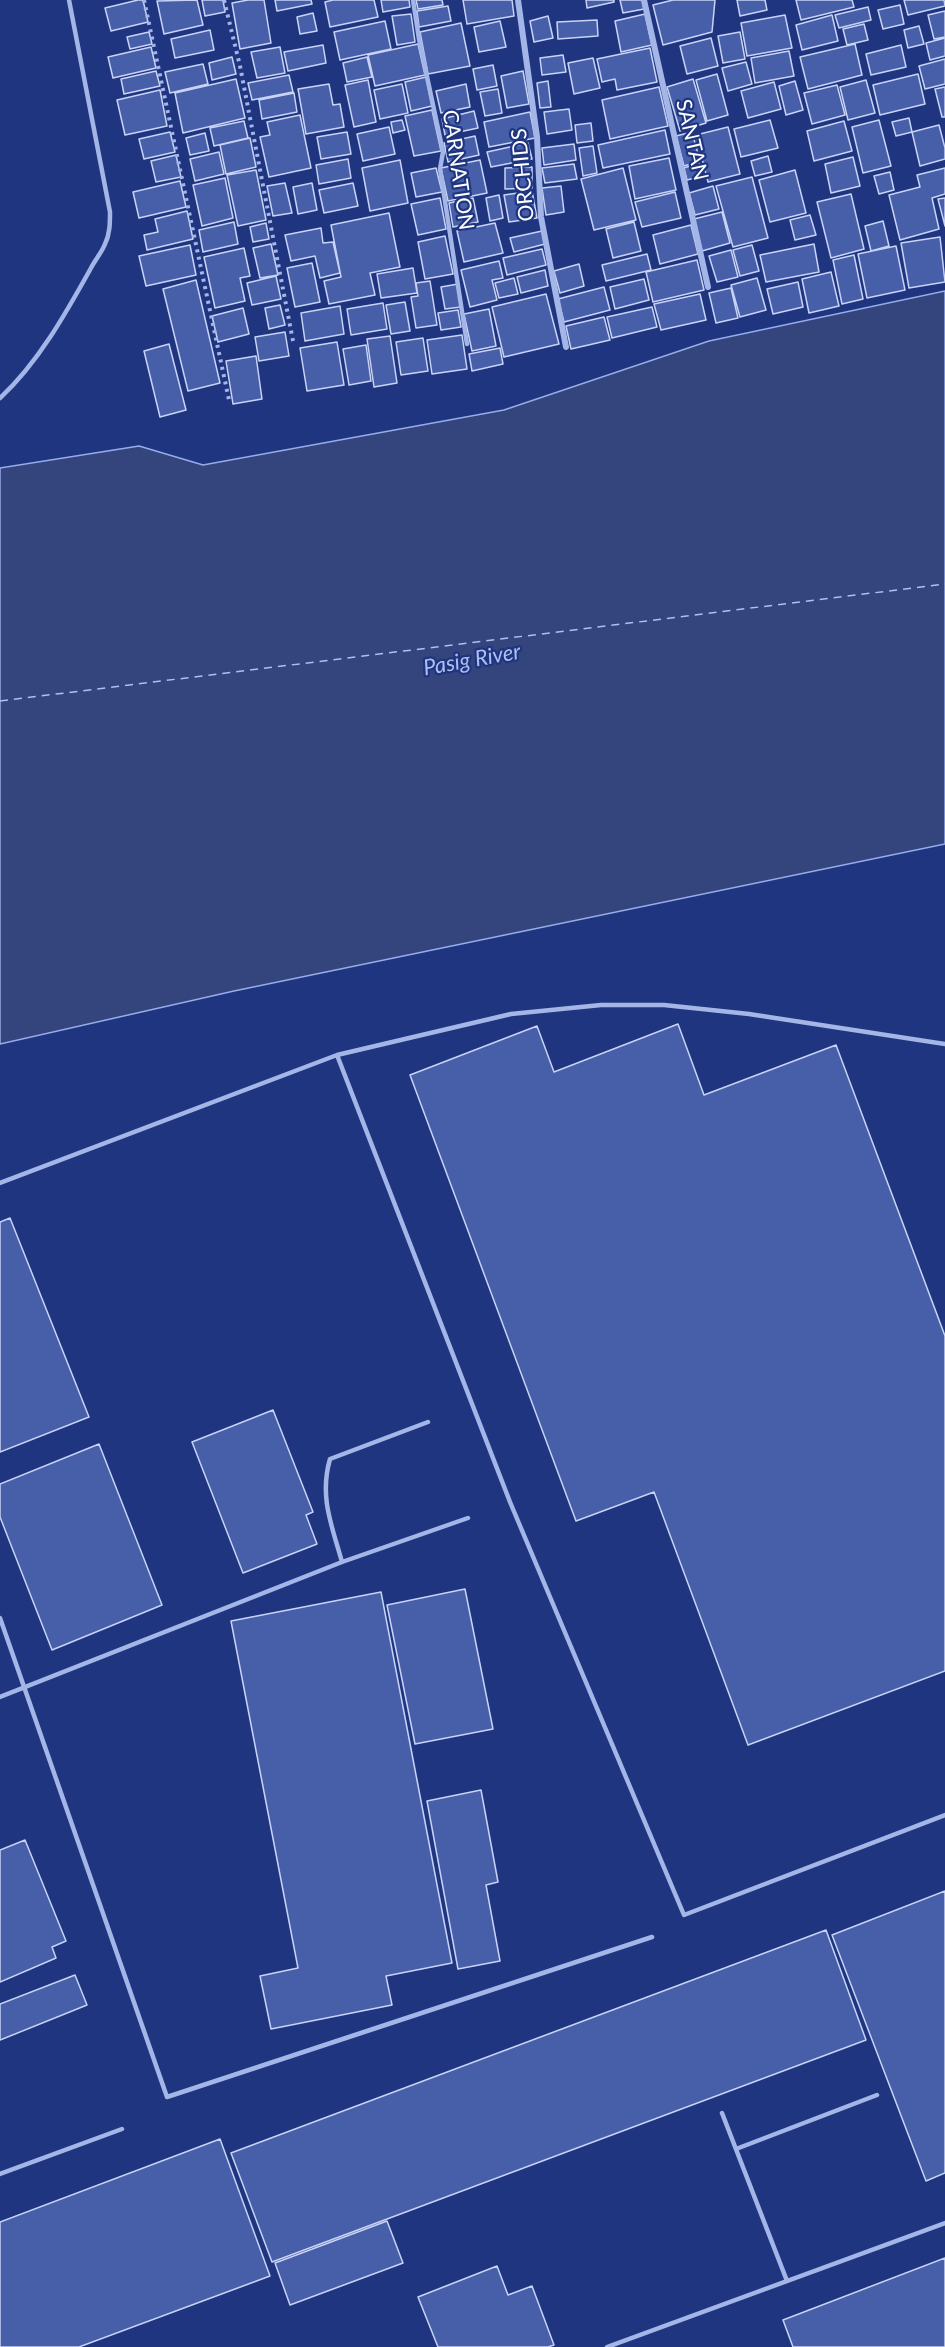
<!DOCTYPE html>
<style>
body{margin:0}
canvas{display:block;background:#1f3580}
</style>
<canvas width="945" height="2347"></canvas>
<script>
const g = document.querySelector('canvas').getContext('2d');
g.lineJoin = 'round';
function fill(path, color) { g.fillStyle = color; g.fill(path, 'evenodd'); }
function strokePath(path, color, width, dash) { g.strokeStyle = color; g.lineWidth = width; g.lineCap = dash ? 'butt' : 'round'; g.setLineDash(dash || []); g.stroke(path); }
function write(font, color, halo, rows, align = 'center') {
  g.font = font + ' Lato,sans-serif'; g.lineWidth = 4.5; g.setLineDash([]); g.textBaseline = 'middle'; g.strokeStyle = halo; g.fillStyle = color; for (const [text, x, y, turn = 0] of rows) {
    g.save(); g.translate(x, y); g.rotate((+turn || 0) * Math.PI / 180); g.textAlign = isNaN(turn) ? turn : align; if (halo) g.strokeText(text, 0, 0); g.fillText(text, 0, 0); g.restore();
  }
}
const water = new Path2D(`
 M945 291V844L234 991 0 1044V468L139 446 203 465 504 410 709 341Z`);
const ferry = new Path2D(`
 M0 701 945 584`);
const building = new Path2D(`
 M138 0H143L148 22 111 31 105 8Z
 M197 0 203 25 164 34 157 1Z
 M202 0H223L225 12 205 16Z
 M248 0H264L271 43 240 49 232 3Z
 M275 0H311L312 4 277 11Z
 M333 0H374L378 17 330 27 325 2Z
 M381 0H409L410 7 383 12Z
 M416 0H442L443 5 418 9Z
 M463 0H512L514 16 467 24Z
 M586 0H614V2L587 8Z
 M620 0H642L644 9 623 13Z
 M673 0H715L712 32 663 45 653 5Z
 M737 0H765L767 10 740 16Z
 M796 0H852L854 7 801 20Z
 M904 0H944L945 6 908 15Z
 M900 5 904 24 883 29 878 10Z
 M448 6 451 21 419 27 417 11Z
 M868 7 871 20 839 28 835 15Z
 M945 11V37L934 39 928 15Z
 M313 13 317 31 300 34 297 17Z
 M411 14 415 42 397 45 392 16Z
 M645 14 652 45 621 52 615 21Z
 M785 15 792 48 747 56 741 23Z
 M832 15 838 41 802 50 796 25Z
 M548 16 553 38 534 42 530 21Z
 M597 20 598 36 558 39 557 22Z
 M385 21 391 49 340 60 334 32Z
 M500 21 506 47 479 52 474 27Z
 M461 23 470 66 428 74 420 32Z
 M864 24 868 40 847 45 843 29Z
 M919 26 924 44 908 48 904 30Z
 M210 30 214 50 175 58 171 39Z
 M149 32 152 44 130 49 127 37Z
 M740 32 745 59 723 63 718 36Z
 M711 38 718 66 687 74 680 46Z
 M945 38V56L930 60 926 43Z
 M418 44 425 75 375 86 368 55Z
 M855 44 862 75 808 89 800 57Z
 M323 45 326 63 288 71 284 52Z
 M901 45 906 67 871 75 866 54Z
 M151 47 156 68 113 78 108 57Z
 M280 47 285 73 257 78 251 52Z
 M650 48 657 82 617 90 615 79 602 82 597 59Z
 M789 51 794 76 755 83 751 58Z
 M563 55 566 72 542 75 540 58Z
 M232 57 236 74 212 80 209 63Z
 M367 57 372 77 347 82 343 63Z
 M593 58 600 88 574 94 568 63Z
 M945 59V84L925 89 919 66Z
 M746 62 752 84 728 91 722 68Z
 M203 64 208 84 170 93 165 72Z
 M493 65 497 86 477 90 473 69Z
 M156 71 160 86 124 94 121 79Z
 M523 71 529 104 507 108 501 76Z
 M717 74 728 115 707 121 696 80Z
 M918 74 925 104 880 115 873 85Z
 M289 75 293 92 252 100 248 83Z
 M426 77 432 106 411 111 405 82Z
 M236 79 245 118 183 133 175 93Z
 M693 79 706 123 680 131 667 87Z
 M368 80 376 122 354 127 345 85Z
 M866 80 875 113 848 120 840 87Z
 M548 81 551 107 540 108 537 83Z
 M795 81 803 110 786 115 779 86Z
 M774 82 781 109 748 118 741 91Z
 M329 84 333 105 340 104 344 127 306 134 298 89Z
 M402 84 408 113 380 119 374 90Z
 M466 84 470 107 441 113 436 91Z
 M837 85 845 115 812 124 804 93Z
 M659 87 668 126 610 139 602 100Z
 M945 87V117H942L935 89Z
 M498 89 502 113 485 116 480 92Z
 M160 90 167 126 125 135 117 100Z
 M294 93 297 112 262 119 259 100Z
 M569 109 572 130 547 134 544 112Z
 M432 110 441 151 414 156 405 116Z
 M474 111 478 128 445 135 442 119Z
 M530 112 535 138 489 147 484 122Z
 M300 115 311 168 269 177 260 137 270 135 267 122Z
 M909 118 912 132 896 136 892 122Z
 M402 120 405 130 393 133 391 122Z
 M770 120 778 148 741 157 734 129Z
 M879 120 891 166 863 173 852 127Z
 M244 121 248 138 214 146 210 128Z
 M844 121 852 151 814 161 807 131Z
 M591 123 593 141 577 143 575 125Z
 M939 125 945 148V159L920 166 912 132Z
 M389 127 395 154 363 161 357 134Z
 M728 127 740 174 708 182 696 135Z
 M665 130 670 154 603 168 598 145Z
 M170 132 175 152 144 159 139 139Z
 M347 132 351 154 321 159 317 137Z
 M692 132 700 161 684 166 676 136Z
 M205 133 209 151 190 155 186 138Z
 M475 136 479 155 448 162 444 143Z
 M250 138 256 167 226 174 220 145Z
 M528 143 532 159 491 167 487 152Z
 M574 144 576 160 544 165 542 148Z
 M593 146 597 173 583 176 579 148Z
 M219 152 224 174 195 181 190 159Z
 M176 155 181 177 156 182 151 161Z
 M768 156 772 172 755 176 751 161Z
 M853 157 860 186 831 193 825 164Z
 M669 158 676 190 635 199 629 166Z
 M348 159 351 178 319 184 316 165Z
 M400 160 408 203 370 211 362 168Z
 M480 160 487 193 448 201 441 168Z
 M699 163 703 176 687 180 684 168Z
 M574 164 577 179 545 183 542 168Z
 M532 167V188L505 189V168Z
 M436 168 442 192 416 197 411 173Z
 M623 168 636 220 594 230 581 179Z
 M945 168V194L932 198 939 229 900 240 889 195 920 187 917 175Z
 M256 170 266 220 238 226 227 175Z
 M795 170 806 213 770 222 759 180Z
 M890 172 894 190 879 194 874 176Z
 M752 177 768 238 733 247 716 186Z
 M225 178 233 218 202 226 193 185Z
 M180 181 186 207 139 218 133 192Z
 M285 183 292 213 273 216 267 186Z
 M312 183 317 210 298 214 293 187Z
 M353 183 358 206 324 213 319 190Z
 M561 186 564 212 546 215 542 188Z
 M713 186 719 209 695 215 689 193Z
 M532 191 537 218 509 222 504 195Z
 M675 192 681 218 642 227 635 202Z
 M851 194 864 249 831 258 817 202Z
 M499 195 503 218 490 221 486 198Z
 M440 198 446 229 418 235 411 204Z
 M473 198 478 222 453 227 449 203Z
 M945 198V226L938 199Z
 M187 211 193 239 147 250 144 235 158 232 155 219Z
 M722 212 730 243 702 251 694 219Z
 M389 213 400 267 370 273 375 295 329 304 324 281 341 277 331 225Z
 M810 215 816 235 795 240 790 220Z
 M883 221 889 246 871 251 865 226Z
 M234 222 238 244 203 252 199 230Z
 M634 222 641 251 613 258 606 229Z
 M266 223 269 239 253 242 250 227Z
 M495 223 503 253 464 262 457 231Z
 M691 225 698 254 660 264 653 235Z
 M321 228 323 243 333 242 340 273 320 278 315 256 291 261 285 235Z
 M542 231 545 244 514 252 510 238Z
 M445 236 453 274 425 279 418 242Z
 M940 237 945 282 909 288 901 243Z
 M271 244 278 275 260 278 253 248Z
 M814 244 819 272 766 282 760 255Z
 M190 245 196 275 146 286 139 256Z
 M752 245 759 271 740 276 733 250Z
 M896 246 905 290 867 298 858 254Z
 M244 248 250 276 240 278 245 301 215 308 204 257Z
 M542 249 546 265 507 275 503 258Z
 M731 250 738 277 717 282 709 256Z
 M647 254 651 270 606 281 602 265Z
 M854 255 863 299 842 304 833 260Z
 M697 260 704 290 653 302 646 272Z
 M499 261 503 278 492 280 497 300 470 307 461 270Z
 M312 263 320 302 295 307 287 268Z
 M579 264 584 286 560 293 554 271Z
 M413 268 417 293 381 298 377 274Z
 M545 270 548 286 521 293 517 277Z
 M831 272 839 306 809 313 802 279Z
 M276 276 281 299 252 305 247 283Z
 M514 278 518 294 499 298 495 283Z
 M757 278 766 310 740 317 731 285Z
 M644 279 649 300 615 309 610 287Z
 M196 280 220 383 188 391 163 289Z
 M430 281 437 325 416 328 411 297 418 296 416 283Z
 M798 282 803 307 773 314 767 289Z
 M458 284 461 307 445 309 441 287Z
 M604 287 610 310 564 322 558 299Z
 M731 288 738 318 716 323 709 293Z
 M546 294 559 344 504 357 492 307Z
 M700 294 706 320 661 330 654 304Z
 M405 302 410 331 391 334 386 305Z
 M383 303 387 329 351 335 347 309Z
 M280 305 285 325 269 329 265 308Z
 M340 306 344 334 305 341 301 313Z
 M652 307 657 327 612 338 607 317Z
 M243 308 249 334 218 342 212 316Z
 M489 309 496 346 472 351 464 314Z
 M458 310 461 327 441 330 438 313Z
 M604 317 610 340 571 349 566 326Z
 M285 332 289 356 259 361 255 337Z
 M462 335 467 369 432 374 427 340Z
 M390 336 397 383 374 387 367 339Z
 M423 338 428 371 401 375 396 342Z
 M337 342 344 385 307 391 300 348Z
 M169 344 186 410 160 417 144 351Z
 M366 345 371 381 349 385 343 349Z
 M500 348 503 364 472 371 469 354Z
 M256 356 262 399 233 404 226 361Z
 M678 1024 704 1095 836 1045 945 1336V1671L748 1745 654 1492 576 1521 410 1075 537 1026 554 1072Z
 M10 1218 89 1417 0 1452V1222Z
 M273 1410 313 1512 306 1515 317 1544 243 1573 192 1442Z
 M99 1444 162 1605 52 1650 0 1517V1484Z
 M465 1589 493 1729 415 1744 387 1605Z
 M381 1592 452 1963 386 1976 392 2005 271 2029 260 1976 298 1968 231 1621Z
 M481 1790 498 1882 486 1885 500 1961 458 1969 427 1801Z
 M25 1840 66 1941 52 1947 56 1958 0 1982V1850Z
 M945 1891V2173L926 2181 832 1935Z
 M826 1930 866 2040 272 2262 231 2153Z
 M75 1975 87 2005 0 2040V2004Z
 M220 2139 270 2276 79 2347H0V2222Z
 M387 2221 403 2263 290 2305 275 2263Z
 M945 2258V2347H793L783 2320Z
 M497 2266 508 2295 532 2286 554 2345 548 2347H438L418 2297Z`);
const path = new Path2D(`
 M144 0 229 400
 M224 0 240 66 293 341`);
const service = new Path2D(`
 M413 0 419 39 443 152 440 169 467 344
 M0 398C38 363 66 313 91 268 95 260 102 252 105 244 110 234 110 223 110 212L69 0
 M337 1055 510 1502 684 1915 945 1815
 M0 1183 337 1055 511 1014 601 1005H664L749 1014 945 1044
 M342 1562C332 1526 319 1497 330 1459L428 1422
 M0 1618 167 2097 652 1937
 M0 1697 342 1562 468 1518
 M722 2113 787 2281
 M736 2149 877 2095
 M0 2174 122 2129
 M607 2347 945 2223`);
const minor = new Path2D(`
 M518 0 537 137 541 217 566 347
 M644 0 708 287`);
const streetNames = [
 ["SANTAN",692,140,77],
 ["CARNATION",458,170,82],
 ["ORCHIDS",523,175,-95]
];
const waterNames = [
 ["Pasig River",472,660,-10]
];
fill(water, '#34447c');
strokePath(water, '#97acea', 1.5);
strokePath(ferry, '#afbff0', 1.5, [8, 6]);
fill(building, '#475fa9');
strokePath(building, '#c8d3f6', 1.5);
strokePath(path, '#a4b5e8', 4, [3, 4.5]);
strokePath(service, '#a4b5e8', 4.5);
strokePath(minor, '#a4b5e8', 6);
write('21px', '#fff', '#1f3580', streetNames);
write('italic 22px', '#afbff0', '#1f3580', waterNames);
</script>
